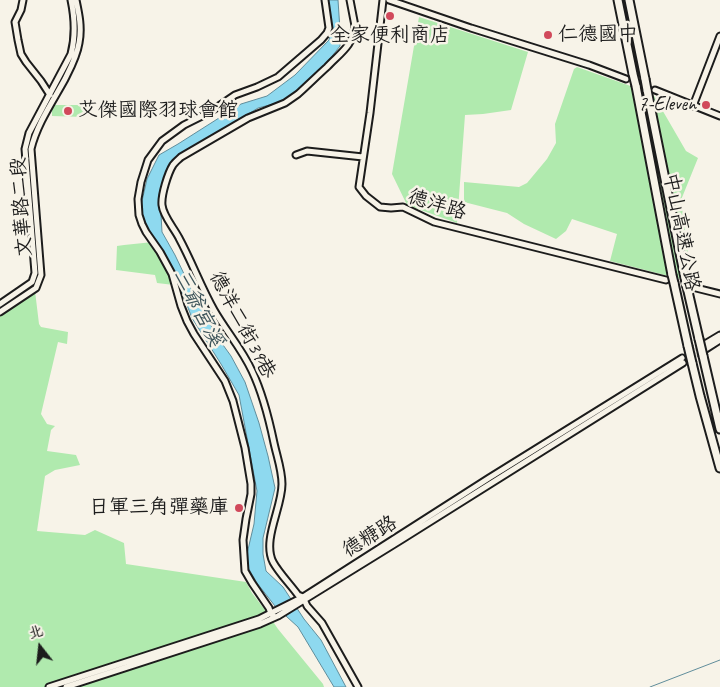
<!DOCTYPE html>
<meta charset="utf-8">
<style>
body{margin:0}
#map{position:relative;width:720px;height:687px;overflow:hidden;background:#f7f3e8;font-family:Caveat,"LXGW WenKai TC",sans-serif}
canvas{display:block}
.north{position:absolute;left:15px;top:622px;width:50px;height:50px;-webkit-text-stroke:4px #f7f3e8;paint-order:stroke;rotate:344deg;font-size:14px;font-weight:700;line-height:20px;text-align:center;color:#1c1c1c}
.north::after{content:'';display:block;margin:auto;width:18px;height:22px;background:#1c1c1c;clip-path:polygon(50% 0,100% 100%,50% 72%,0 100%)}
</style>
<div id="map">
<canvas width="720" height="687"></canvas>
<div class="north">北</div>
</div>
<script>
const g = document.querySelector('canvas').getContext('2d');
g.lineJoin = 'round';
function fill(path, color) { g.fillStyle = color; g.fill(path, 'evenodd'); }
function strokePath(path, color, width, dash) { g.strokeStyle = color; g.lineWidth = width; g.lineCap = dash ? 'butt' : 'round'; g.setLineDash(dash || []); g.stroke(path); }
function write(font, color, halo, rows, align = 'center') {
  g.font = font + ' Caveat,"LXGW WenKai TC",sans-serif'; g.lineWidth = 5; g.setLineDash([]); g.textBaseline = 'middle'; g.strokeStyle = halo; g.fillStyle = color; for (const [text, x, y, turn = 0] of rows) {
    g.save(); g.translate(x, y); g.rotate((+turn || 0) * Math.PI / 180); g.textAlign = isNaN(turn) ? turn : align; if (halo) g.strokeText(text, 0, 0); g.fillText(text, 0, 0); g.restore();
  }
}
const green = new Path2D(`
 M419 17 528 52 511 110 483 114 465 115 457 223 407 205 392 174Z
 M577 67 653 94 686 151 698 158 681 200 692 282 610 261 617 234 572 219 566 231 556 239 524 224 507 213 464 202V182L519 187 527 183 547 159 556 143 555 124 574 69Z
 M52 105H84V117L52 116Z
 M153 242 160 253 174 285 157 283 155 275 116 270 117 246 124 245Z
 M35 291 39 324 41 327 68 332 67 344 58 342 41 414 47 424 55 426 51 430 47 451 76 455 80 465 55 470 45 476 37 531 85 535 95 530 124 543 126 564 246 582 252 593 265 610 278 629 323 684 324 687H0V316Z`);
const water = new Path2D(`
 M326 0H338L340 30V46L321 70 292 96 277 103 258 108 203 142 190 148 181 154 172 161 169 166 164 178 160 197 162 232 175 255 195 297 218 338 231 356 245 382 259 423 268 456 275 488 263 538V554L266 571 283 587 304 619 321 640 346 687H334L298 627 275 606 257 583 246 564V558L254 524 257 491 239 395 221 364 192 318 179 285 145 227 140 210 147 179 159 155 178 144 241 104 267 96 295 75 329 40 332 27Z`);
const stream = new Path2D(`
 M650 687 720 660`);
const minorTunnel = new Path2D(`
 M626 79 655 90
 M682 358 702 346
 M683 363 704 350`);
const minor = new Path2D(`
 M23 0 21 10 15 22 18 40 21 54 26 62 41 81 50 95
 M350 0 355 26C353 46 340 53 327 67 317 76 308 85 298 94L285 103 248 118 181 157C179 159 175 162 173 165 168 173 161 195 162 205 163 216 174 228 179 238 192 262 201 287 214 310 226 331 242 349 252 371 263 394 269 419 274 443 277 457 282 470 282 484 282 508 262 540 273 562 279 573 290 584 298 595L303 597 307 606 322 623 358 687
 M383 0 370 113 359 187 366 196 380 207 391 208 403 207 434 222 666 280
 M389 0 471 28 589 65 626 79
 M655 90 720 116
 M693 106 720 36
 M296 155 307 151 363 157
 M692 287 720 294
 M0 304 32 282 35 273 25 149 29 133 71 54C76 35 75 19 71 0
 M0 312 36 288 41 275 31 149C37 124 53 101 65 79 71 67 77 56 79 43 82 28 79 14 76 0
 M705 344 720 335
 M706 349 720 340
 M275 617 271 614 269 608 252 583 245 571 243 540 246 519 251 494V484L245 448 233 401 225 381 194 334 187 321 181 306 172 274 160 252 146 232 142 224 139 215 138 199 141 182 148 160 162 141 184 125 210 112 235 95 257 87 278 77 321 40 327 33 329 28 325 0
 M49 687 259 619 303 597 489 478 682 358
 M66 687 260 624 278 616 401 540 683 363`);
const highway = new Path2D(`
 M618 0 633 74
 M629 0 645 79
 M636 86 672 275
 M647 90 685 278
 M674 283 688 346
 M687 287 699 339
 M703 356 720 429
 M692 363 700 396 720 468`);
const highwayBridge = new Path2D(`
 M633 74 636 86
 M645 79 647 90
 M672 275 674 283
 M685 278 687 287
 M699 339 703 356
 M688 346 692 363`);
const markers = [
 [390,16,5,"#d1495b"],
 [548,35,5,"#d1495b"],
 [706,105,5,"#d1495b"],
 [68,111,5,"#d1495b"],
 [239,508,5,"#d1495b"]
];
const poiNames = [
 ["仁德國中",558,35],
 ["全家便利商店",390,36,"center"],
 ["7-Eleven",696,105,"right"],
 ["艾傑國際羽球會館",78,111],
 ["日軍三角彈藥庫",229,508,"right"]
];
const streetNames = [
 ["德洋路",437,205,17],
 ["文華路二段",22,207,-94],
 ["中山高速公路",681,232,79],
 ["德洋二街39巷",242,325,62],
 ["德糖路",370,537,-32]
];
const waterNames = [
 ["三爺宮溪",198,308,63]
];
fill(green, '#b0eaae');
fill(water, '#8ed9ef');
strokePath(water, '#608d9b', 1);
strokePath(stream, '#608d9b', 1);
strokePath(minorTunnel, '#d6d3c9', 5, [5, 2.5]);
strokePath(minor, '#1c1c1c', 9);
strokePath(highway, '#1c1c1c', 11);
strokePath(minor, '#f7f3e8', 5);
strokePath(highway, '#f7f3e8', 7);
strokePath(highwayBridge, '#1c1c1c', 11, []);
strokePath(highwayBridge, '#f7f3e8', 7);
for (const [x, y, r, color] of markers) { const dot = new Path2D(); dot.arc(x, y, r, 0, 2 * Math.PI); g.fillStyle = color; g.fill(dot); strokePath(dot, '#f7f3e8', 2); }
write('20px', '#1c1c1c', '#f7f3e8', poiNames, 'left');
write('20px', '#1c1c1c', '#f7f3e8', streetNames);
write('italic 21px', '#3e555b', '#f7f3e8', waterNames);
</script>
